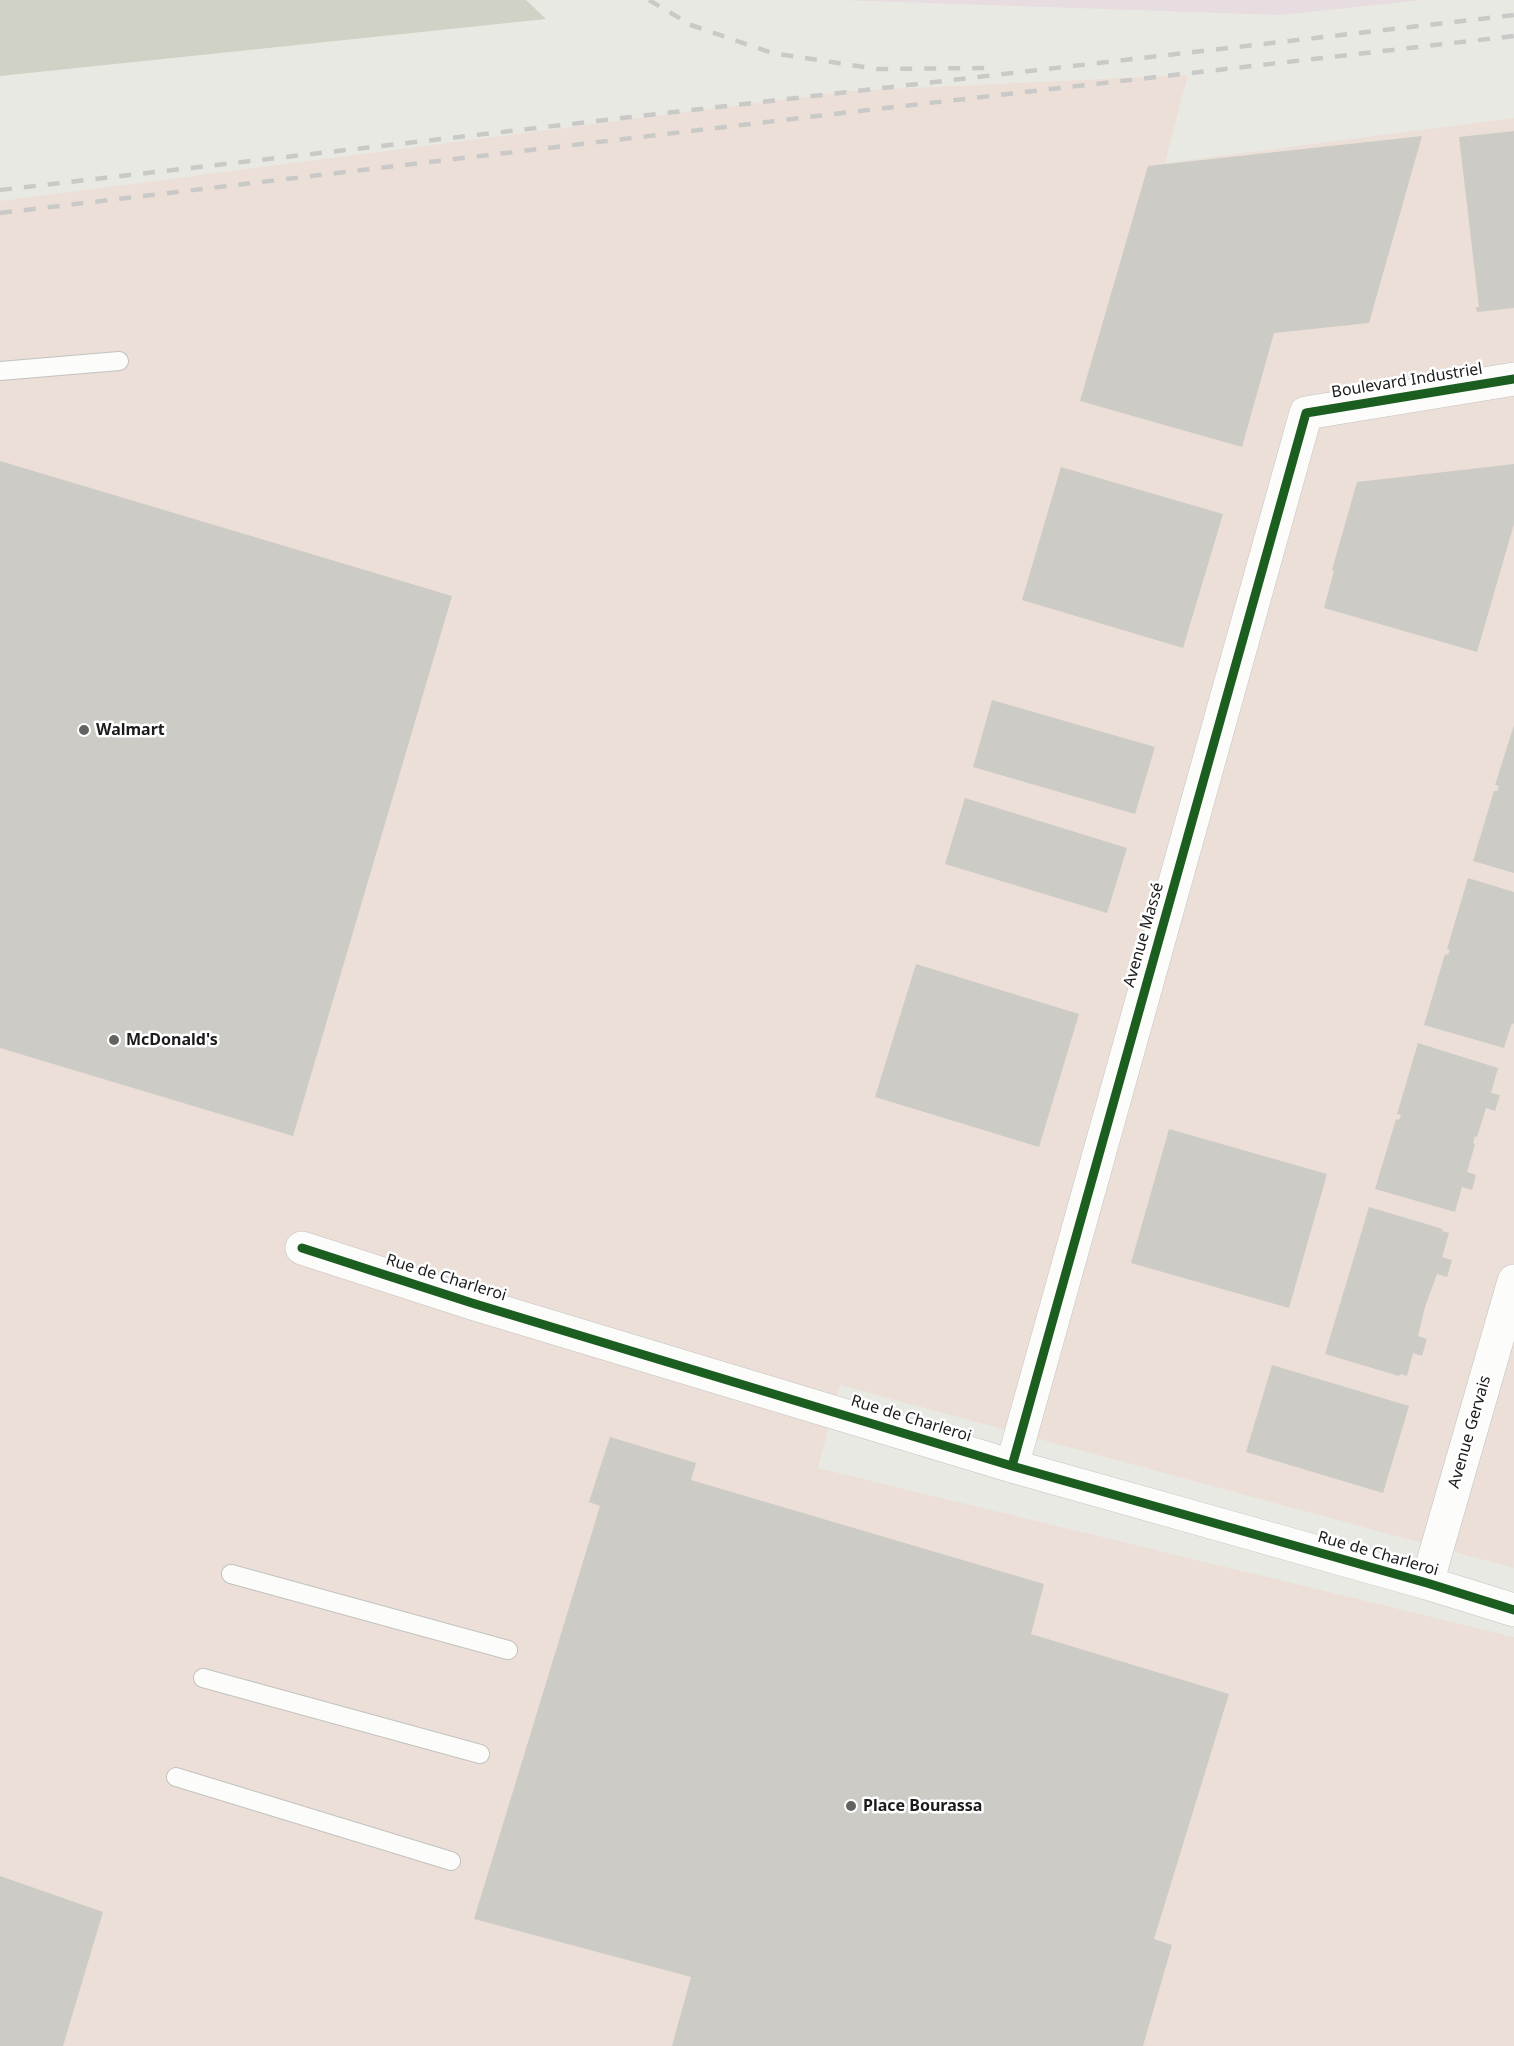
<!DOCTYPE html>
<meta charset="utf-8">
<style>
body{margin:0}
canvas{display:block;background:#e9e9e3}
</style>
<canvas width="1514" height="2046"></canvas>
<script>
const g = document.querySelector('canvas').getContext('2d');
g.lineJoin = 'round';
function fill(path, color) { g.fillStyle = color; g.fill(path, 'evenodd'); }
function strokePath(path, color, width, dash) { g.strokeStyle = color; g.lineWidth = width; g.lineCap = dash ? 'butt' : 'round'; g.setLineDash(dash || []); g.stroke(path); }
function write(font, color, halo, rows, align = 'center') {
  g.font = font + ' "Noto Sans",sans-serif'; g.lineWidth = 5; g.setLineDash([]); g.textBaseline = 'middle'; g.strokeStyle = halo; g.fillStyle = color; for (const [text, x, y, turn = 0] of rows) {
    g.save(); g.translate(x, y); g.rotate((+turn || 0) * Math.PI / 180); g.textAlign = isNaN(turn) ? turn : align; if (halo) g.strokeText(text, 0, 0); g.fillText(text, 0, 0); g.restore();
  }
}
const commercial = new Path2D(`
 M1188 75 1165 163 1514 118V1568L840 1385 818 1468 1514 1637V2046H0V201L848 91Z`);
const industrial = new Path2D(`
 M840 0H1423L1280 15Z`);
const construction = new Path2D(`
 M0 0H526L546 19 0 76Z`);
const building = new Path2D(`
 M1514 131V308L1477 312 1476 307H1479L1459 137Z
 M1422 136 1369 323 1274 333 1242 447 1080 401 1148 166Z
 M0 461 452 596 293 1136 0 1048Z
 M1514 464V524L1477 652 1324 608 1334 571 1332 570 1357 482Z
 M1061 467 1223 514 1183 648 1022 600Z
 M992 700 1155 747 1135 814 973 767Z
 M1514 725V873L1473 861 1494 791H1497L1498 789 1499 786 1495 785Z
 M965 798 1127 848 1107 913 945 864Z
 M1468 878 1514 892V1024L1512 1023 1504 1048 1424 1025 1445 954 1448 955 1449 952 1450 950 1447 949Z
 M916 964 1079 1014 1039 1147 875 1097Z
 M1418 1043 1498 1068 1491 1093 1500 1095 1495 1111 1486 1108 1477 1137 1475 1136 1473 1143 1475 1144 1467 1172 1476 1175 1472 1190 1462 1187 1455 1212 1375 1189 1396 1119 1399 1120 1401 1115 1397 1114Z
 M1169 1129 1327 1174 1289 1308 1131 1263Z
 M1369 1207 1443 1229 1442 1231 1449 1233 1442 1257 1452 1260 1447 1277 1437 1274 1425 1307 1418 1336 1427 1339 1422 1356 1413 1353 1407 1376 1400 1374 1399 1376 1325 1354Z
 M1272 1365 1409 1406 1383 1493 1246 1452Z
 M610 1437 696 1463 691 1480 1044 1584 1031 1634 1229 1694 1154 1939 1172 1945 1143 2046H672L691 1977 474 1919 600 1506 589 1502Z
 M0 1876 103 1912 63 2046H0Z`);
const service = new Path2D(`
 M0 371 119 361
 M231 1574 508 1650
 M203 1678 480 1754
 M176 1777 451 1861`);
const minor = new Path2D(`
 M302 1248 472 1303 1012 1466 1427 1583 1514 1610
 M1012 1466 1306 413 1514 379
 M1427 1583 1514 1281`);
const rail = new Path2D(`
 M649 0 691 25 772 53 877 69 987 68
 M0 190 1514 15
 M0 213 851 112 1514 36`);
const cycleway = new Path2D(`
 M302 1248 472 1303 1012 1466 1427 1583 1514 1610
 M1012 1466 1306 413 1514 379`);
const markers = [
 [84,730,6,"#636361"],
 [114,1040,6,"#636361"],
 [851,1806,6,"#636361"]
];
const streetNames = [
 ["Boulevard Industriel",1407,381,-9],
 ["Avenue Massé",1144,935,-74],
 ["Rue de Charleroi",446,1278,17],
 ["Rue de Charleroi",911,1419,17],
 ["Avenue Gervais",1470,1432,-74],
 ["Rue de Charleroi",1378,1554,16]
];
const poiNames = [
 ["Walmart",96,730],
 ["McDonald's",126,1040],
 ["Place Bourassa",863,1806]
];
fill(commercial, '#ecdfd8');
fill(industrial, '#e7dce0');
fill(construction, '#d0d2c5');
fill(building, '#cccbc6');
strokePath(service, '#c2c2bf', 20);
strokePath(minor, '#c2c2bf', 34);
strokePath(service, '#fcfcfb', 18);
strokePath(minor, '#fcfcfb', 33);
strokePath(rail, '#c9c9c8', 4.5, [12, 12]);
strokePath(cycleway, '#1b5e20', 9);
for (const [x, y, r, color] of markers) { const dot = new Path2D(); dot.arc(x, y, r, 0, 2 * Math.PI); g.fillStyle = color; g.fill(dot); strokePath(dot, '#fff', 2); }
write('16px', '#1b1b1b', '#fff', streetNames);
write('bold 16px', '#1b1b1b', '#fff', poiNames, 'left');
</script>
